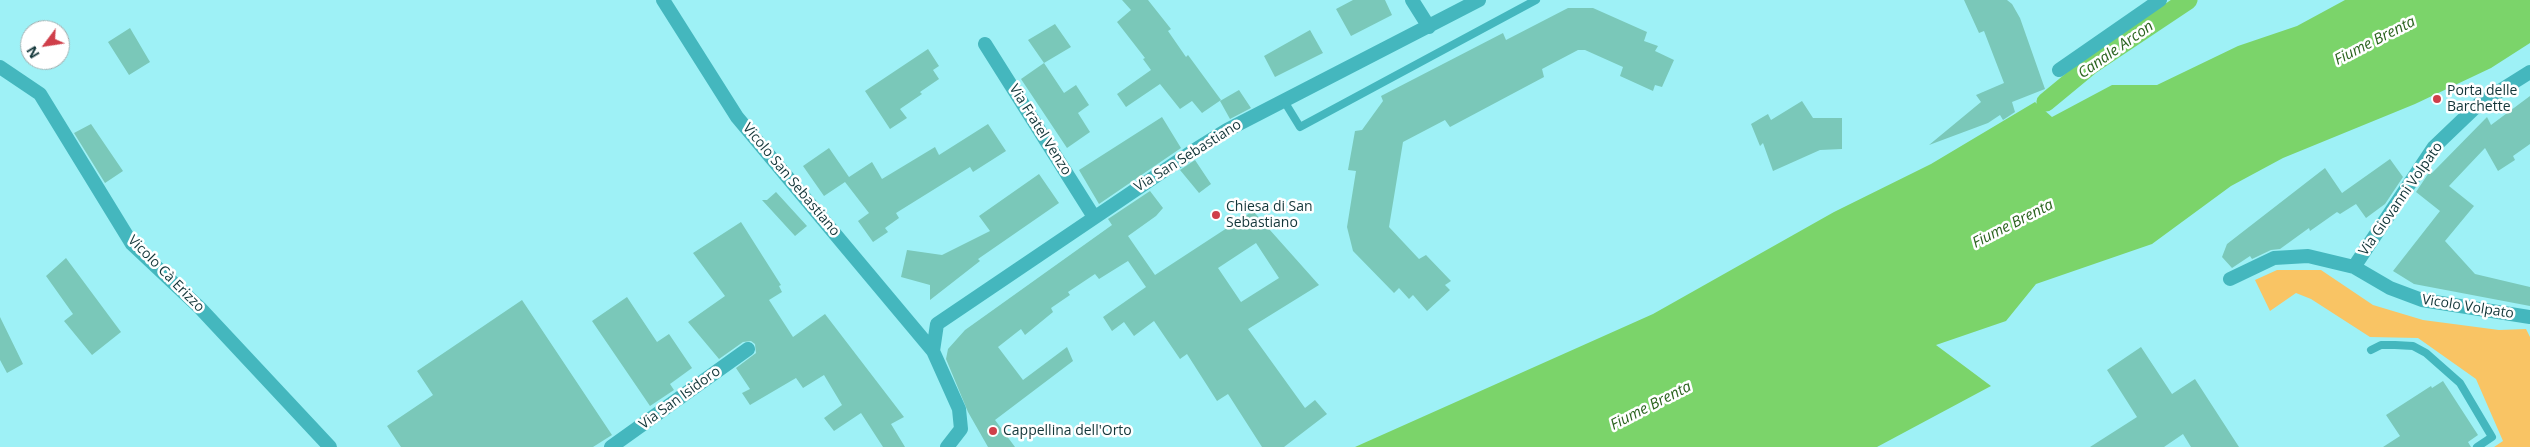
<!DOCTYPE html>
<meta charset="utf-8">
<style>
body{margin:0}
#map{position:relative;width:2530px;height:447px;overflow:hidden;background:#9ef1f6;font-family:"Open Sans",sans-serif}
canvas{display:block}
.north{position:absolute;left:20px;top:20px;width:50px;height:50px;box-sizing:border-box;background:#fff;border:1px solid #a1afb0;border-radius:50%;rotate:239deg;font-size:14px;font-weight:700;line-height:20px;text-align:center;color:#133639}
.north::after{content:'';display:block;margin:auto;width:18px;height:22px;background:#cf3f4a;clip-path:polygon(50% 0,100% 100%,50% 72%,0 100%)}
</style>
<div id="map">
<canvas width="2530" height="447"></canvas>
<div class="north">N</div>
</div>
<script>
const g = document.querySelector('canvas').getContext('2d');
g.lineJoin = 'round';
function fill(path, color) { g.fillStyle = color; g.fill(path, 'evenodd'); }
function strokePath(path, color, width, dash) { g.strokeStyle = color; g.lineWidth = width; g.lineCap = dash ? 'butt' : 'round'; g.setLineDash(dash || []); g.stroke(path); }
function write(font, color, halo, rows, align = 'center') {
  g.font = font + ' "Open Sans",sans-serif'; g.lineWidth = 5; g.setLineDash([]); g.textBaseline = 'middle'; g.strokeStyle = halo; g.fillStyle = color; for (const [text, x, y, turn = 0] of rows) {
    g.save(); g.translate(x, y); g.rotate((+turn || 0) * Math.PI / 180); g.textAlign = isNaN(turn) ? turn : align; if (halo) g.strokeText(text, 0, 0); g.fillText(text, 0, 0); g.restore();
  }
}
const green = new Path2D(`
 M2277 270H2321L2373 305 2423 320 2499 330 2526 329 2530 337V447H2494L2503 441 2476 379 2418 338 2370 337 2311 299 2296 293 2270 311 2255 280Z`);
const water = new Path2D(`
 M2345 0H2530V43L2491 68 2415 104 2283 158 2231 186 2152 244 2036 284 2006 321 1936 345 1991 386 1877 447H1355L1653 314 1834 212 1931 164 2035 102 2052 117 2112 85H2157L2238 46 2297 26Z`);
const canal = new Path2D(`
 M2046 102 2092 64 2188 0`);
const building = new Path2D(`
 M1122 0H1148L1171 29 1168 31 1186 57 1188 55 1221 100 1202 113 1192 101 1180 109 1160 84 1126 107 1117 94 1151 70 1143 59 1145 58 1117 22 1131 10Z
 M1353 0H1385L1392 15 1351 36 1336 9Z
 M1964 0H2007L2012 4 2020 18 2045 89 2012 102 2015 112 2003 120 2000 115 1988 123 1929 145 1981 102 1976 95 2004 83 1984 31 1979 33Z
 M1568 8H1593L1647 32 1644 41 1658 46 1655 51 1674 60 1662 87 1655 85 1653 91 1620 76 1623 67 1585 50H1578L1542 69 1544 77 1450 127 1445 120 1403 142 1389 227 1419 259 1426 255 1451 281 1445 285 1450 290 1427 311 1413 295 1409 299 1399 288 1394 293 1353 251 1347 227 1356 171 1348 170 1355 131 1362 130 1383 101 1381 96 1503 33 1506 40Z
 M1055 24 1071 47 1044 63 1028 40Z
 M130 28 150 62 129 75 108 42Z
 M1310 30 1323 53 1275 77 1264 56Z
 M928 49 939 66 933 70 939 79 920 92 922 94 900 109 907 118 890 129 865 91Z
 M1044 63 1064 93 1076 85 1089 105 1078 113 1090 132 1067 148 1021 79Z
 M1239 90 1251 108 1230 119 1220 101Z
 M2530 96V144L2513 156 2515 160 2498 171 2485 148 2449 186 2474 206 2445 241 2475 274 2530 287V306L2414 284 2393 271 2440 211 2416 192 2430 171 2432 173 2487 117 2491 125Z
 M1802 101 1813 118H1842V149L1820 150 1773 171 1763 143 1760 146 1751 124 1768 114 1771 120Z
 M1162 117 1181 148 1099 204 1079 170Z
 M91 124 123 171 105 183 74 133Z
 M988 124 1006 151 973 172 970 167 896 213 899 218 885 228 888 232 873 242 858 221 869 213 845 182 824 196 803 166 829 148 849 177 872 162 882 179 935 147 939 155Z
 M2390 159 2403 177 2385 204 2366 218 2356 204 2340 214 2337 212 2310 231 2309 228 2280 249 2271 250 2252 259 2250 256 2232 268 2222 257 2227 244 2325 168 2342 193Z
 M1195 160 1211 184 1199 193 1180 170Z
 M1039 174 1059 203 978 259 980 261 930 300V285L901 277 907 250 942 255 990 231 979 216Z
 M1150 191 1163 208 1156 216 1128 236 1155 275 1253 211 1319 285 1248 329 1305 408 1315 400 1327 414 1284 447H1262L1228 394 1217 401 1187 354 1180 359 1154 321 1134 336 1124 322 1112 331 1103 317 1146 287 1128 261 1099 279 1095 274 1068 292 1070 295 1051 308 1053 312 1025 335 1021 329 998 347 1023 380 1067 347 1073 361 995 420 1015 447H988L968 412 946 359 948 349 965 330 1112 225 1108 219ZM1256 243 1279 278 1241 302 1218 268Z
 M776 192 807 226 795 236 762 200H767Z
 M741 222 781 285 779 286 782 292 769 300 793 337 825 314 904 417 891 424 905 447H883L861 413 834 431 824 418 842 405 824 375 803 388 796 378 750 405 742 393 750 389 736 368 756 353 755 344 751 341 743 342 719 359 688 322 725 296 693 253Z
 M66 258 121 332 92 355 64 321 73 314 46 276Z
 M627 297 657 342 669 334 692 368 670 384 674 390 650 406 592 321Z
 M522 300 612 435 593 447H401L387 426 433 395 417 371Z
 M0 317 23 364 7 373 0 360Z
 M2141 347 2172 394 2195 379 2239 447H2191L2183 434 2164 447H2090L2137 417 2107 370Z
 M2443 381 2478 435 2468 442 2471 447H2383L2400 436 2386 415 2431 386 2432 388Z`);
const service = new Path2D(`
 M1284 101 1300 127 1536 0
 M2371 350 2381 345H2395L2413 346 2426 353 2460 383 2492 437 2477 447`);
const minor = new Path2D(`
 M663 0 737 117 933 351 959 409 961 429 947 447
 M1412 0 1429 27
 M985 44 1094 217
 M0 67 40 94 132 244 200 308 330 447
 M2059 70 2160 0
 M2354 267 2434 147 2479 104 2530 72
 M2230 279 2274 258 2308 256 2354 267 2390 288 2422 300 2530 317
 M933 351 937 324 1190 153 1227 130 1479 0
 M611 447 748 349`);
const markers = [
 [2437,99,5,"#cf3f4a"],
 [1216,215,5,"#cf3f4a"],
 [993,431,5,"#cf3f4a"]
];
const poiNames = [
 ["Porta delle",2447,91],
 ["Barchette",2447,107],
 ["Chiesa di San",1226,207],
 ["Sebastiano",1226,223],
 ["Cappellina dell'Orto",1003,431]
];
const streetNames = [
 ["Via Fratel Venzo",1040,130,58],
 ["Via San Sebastiano",1188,156,-32],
 ["Vicolo San Sebastiano",791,180,50],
 ["Via Giovanni Volpato",2401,199,-55],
 ["Vicolo Cà Erizzo",166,274,45],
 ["Vicolo Volpato",2468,307,9],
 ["Via San Isidoro",680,398,-36]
];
const waterNames = [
 ["Fiume Brenta",2375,41,-27],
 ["Canale Arcon",2116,50,-35],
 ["Fiume Brenta",2013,224,-27],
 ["Fiume Brenta",1651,406,-27]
];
fill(green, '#f9c464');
fill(water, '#7bd46a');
strokePath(canal, '#7bd46a', 19);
fill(building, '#7ac8b9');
strokePath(service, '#44b7be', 8);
strokePath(minor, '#44b7be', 14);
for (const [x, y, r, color] of markers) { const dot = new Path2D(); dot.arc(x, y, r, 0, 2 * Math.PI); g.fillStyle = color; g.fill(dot); strokePath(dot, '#fff', 2); }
write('14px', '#133639', '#fff', poiNames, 'left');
write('14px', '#133639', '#fff', streetNames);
write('italic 15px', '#2b641f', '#fff', waterNames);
</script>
